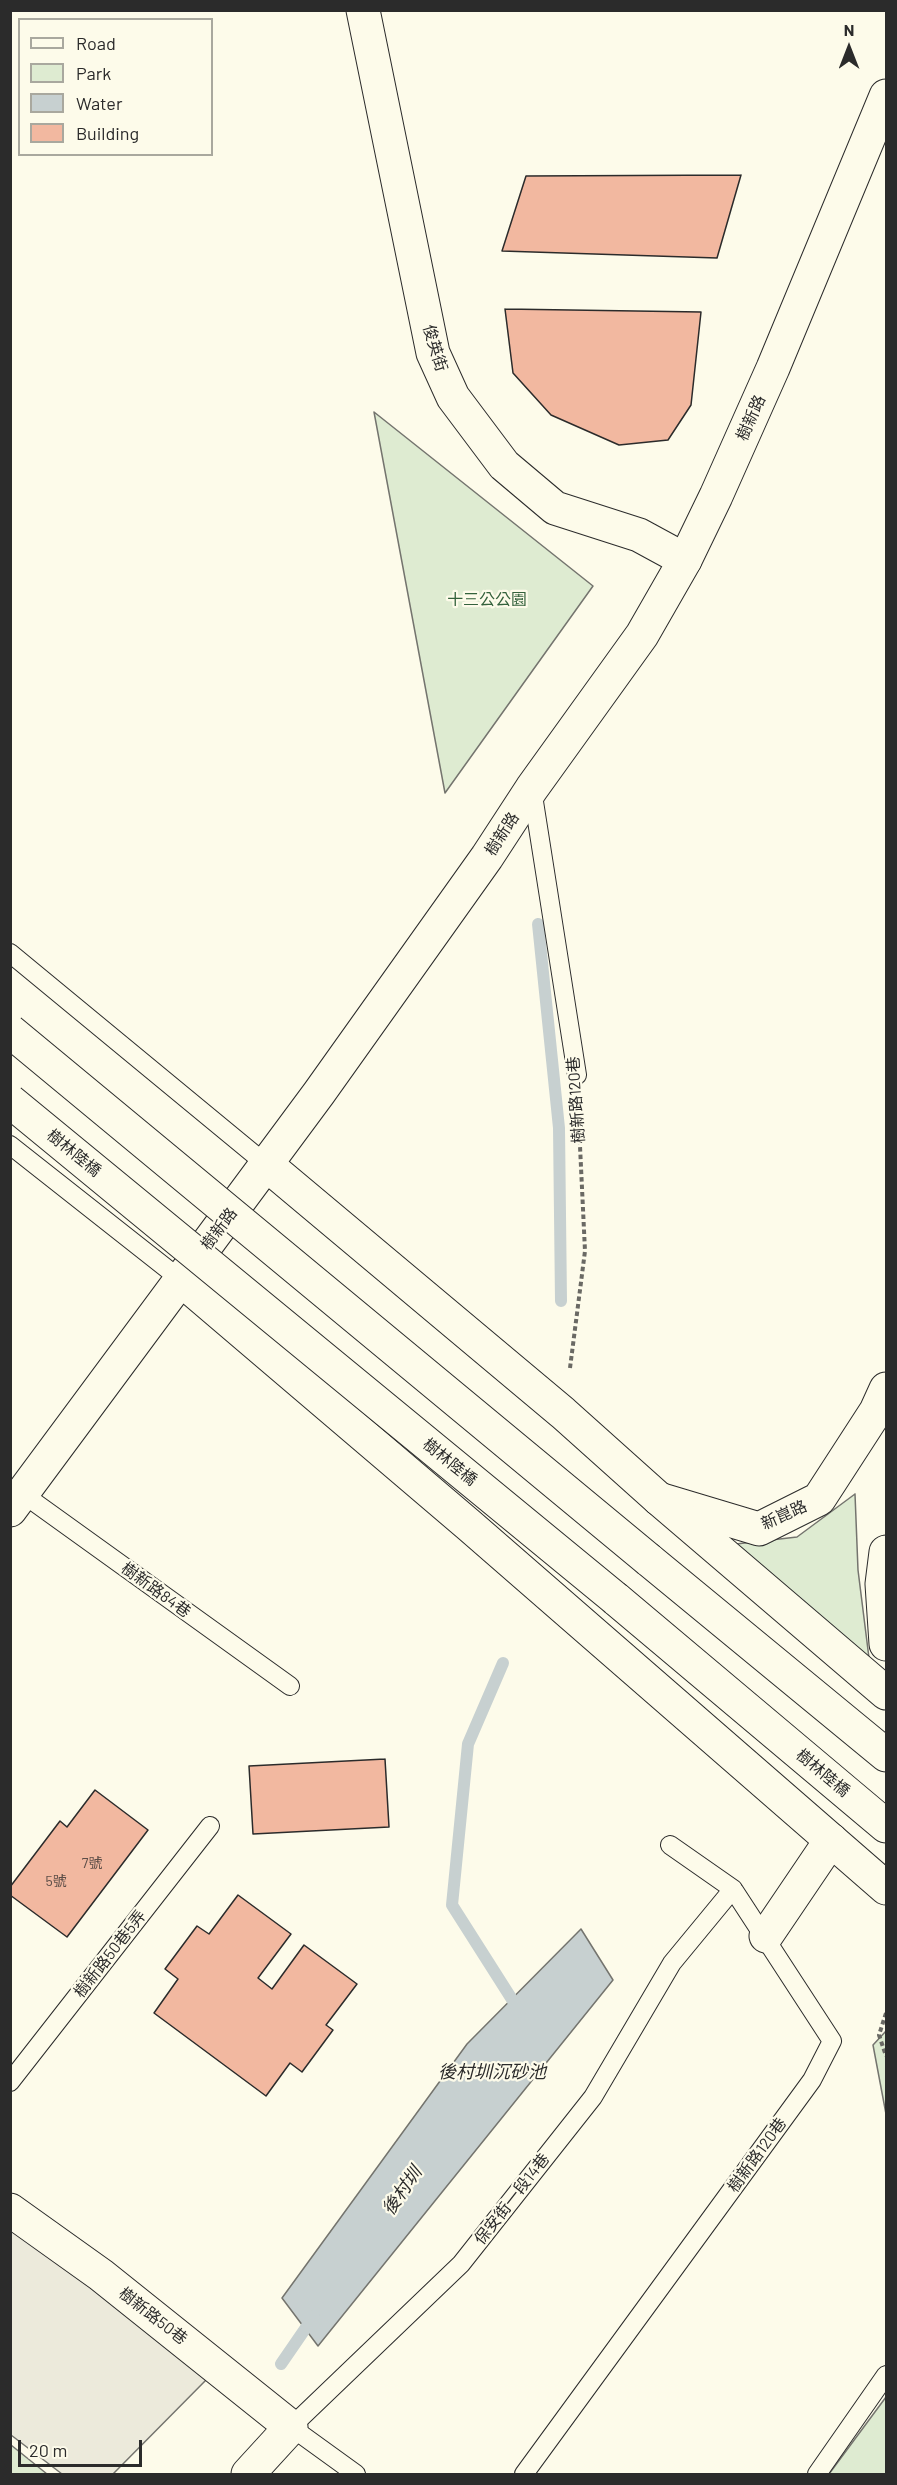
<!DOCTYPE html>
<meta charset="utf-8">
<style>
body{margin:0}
#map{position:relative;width:897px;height:2485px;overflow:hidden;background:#fdfbea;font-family:Barlow,sans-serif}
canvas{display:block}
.frame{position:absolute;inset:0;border:12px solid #2b2b2b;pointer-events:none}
.legend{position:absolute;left:18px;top:18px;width:195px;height:138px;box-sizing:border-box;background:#fdfbea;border:2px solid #a9a89e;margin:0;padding:8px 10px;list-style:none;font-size:18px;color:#2b2b2b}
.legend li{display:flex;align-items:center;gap:12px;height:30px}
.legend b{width:30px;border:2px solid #a9a89e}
.north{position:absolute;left:819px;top:18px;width:60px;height:60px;-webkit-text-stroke:4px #fdfbea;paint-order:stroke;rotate:0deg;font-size:16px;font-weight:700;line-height:24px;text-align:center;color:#2b2b2b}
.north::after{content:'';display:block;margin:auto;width:21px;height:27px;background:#2b2b2b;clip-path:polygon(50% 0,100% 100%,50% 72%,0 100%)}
.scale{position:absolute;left:18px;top:2440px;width:124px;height:27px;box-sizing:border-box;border:3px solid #2b2b2b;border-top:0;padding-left:8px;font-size:18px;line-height:21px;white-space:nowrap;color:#2b2b2b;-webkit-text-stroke:4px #fdfbea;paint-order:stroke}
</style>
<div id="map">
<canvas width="897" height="2485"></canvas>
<div class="frame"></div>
<ul class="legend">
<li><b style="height:8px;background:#fdfbea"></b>Road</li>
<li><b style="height:16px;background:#deebd1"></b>Park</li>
<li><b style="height:16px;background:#c7d0d0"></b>Water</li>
<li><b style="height:16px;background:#f2b8a0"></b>Building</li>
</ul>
<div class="north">N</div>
<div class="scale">20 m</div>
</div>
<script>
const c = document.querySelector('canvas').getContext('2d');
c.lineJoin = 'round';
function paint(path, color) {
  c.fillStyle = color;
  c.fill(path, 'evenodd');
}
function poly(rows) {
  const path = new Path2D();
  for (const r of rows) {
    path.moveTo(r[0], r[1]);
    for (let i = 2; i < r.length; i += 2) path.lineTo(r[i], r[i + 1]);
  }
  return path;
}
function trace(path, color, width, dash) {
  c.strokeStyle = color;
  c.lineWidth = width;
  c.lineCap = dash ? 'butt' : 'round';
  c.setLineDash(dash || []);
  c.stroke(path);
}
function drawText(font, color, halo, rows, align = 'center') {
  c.font = font + ' Barlow,"Noto Sans TC",sans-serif';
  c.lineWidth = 4.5;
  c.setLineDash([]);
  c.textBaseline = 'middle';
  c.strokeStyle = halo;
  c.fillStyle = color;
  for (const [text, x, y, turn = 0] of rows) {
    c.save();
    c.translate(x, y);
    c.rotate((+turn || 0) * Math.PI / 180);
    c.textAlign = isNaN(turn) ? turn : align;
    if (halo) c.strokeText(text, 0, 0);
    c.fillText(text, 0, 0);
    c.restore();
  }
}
const green = poly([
 [374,412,593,586,445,793,374,412],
 [855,1494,858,1570,871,1674,736,1544,797,1537,855,1494],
 [886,2031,886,2114,873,2045,886,2031],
 [886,2397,886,2474,829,2474,886,2397],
 [11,2445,47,2474,11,2474,11,2445]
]);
const parking = poly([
 [10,2211,207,2379,113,2474,62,2474,11,2435,10,2211]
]);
const water = poly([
 [581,1929,613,1980,318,2346,282,2298,467,2044,581,1929]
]);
const stream = poly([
 [538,924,559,1128,561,1301],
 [503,1663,468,1744,452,1905,520,2012],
 [281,2364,314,2316]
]);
const building = poly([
 [741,175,717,258,502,251,526,176,741,175],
 [505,309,701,312,691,405,668,440,619,445,551,415,513,373,505,309],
 [385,1759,389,1827,253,1834,249,1766,385,1759],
 [95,1790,148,1830,67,1937,10,1895,10,1887,60,1821,67,1827,95,1790],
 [238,1895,291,1934,258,1978,272,1989,304,1945,357,1984,326,2025,333,2030,302,2072,290,2063,266,2096,154,2013,178,1979,165,1969,197,1926,209,1934,238,1895]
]);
const path = poly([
 [570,1368,585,1251,578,1104],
 [886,2013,879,2035,886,2056]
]);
const service = poly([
 [532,789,577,1075],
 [10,953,267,1165],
 [10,1145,180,1279],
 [23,1494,290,1686],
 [10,2082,210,1826],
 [356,2474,291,2427,461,2264,593,2097,672,1963,733,1889],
 [524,2474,812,2080,832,2041,733,1889,670,1845],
 [817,2474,886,2375]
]);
const minor = poly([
 [659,1499,759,1529,819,1499,876,1411,886,1389],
 [886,1552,882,1584,886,1644],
 [766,1936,831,1840],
 [10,2210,101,2275,291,2427,248,2474]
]);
const tertiary = poly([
 [363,10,433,353,453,397,504,465,555,508,639,535,685,560],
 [267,1165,563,1413,659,1499,886,1693],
 [180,1279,470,1526,886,1888]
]);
const secondary = poly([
 [10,1510,319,1093,487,857,532,788,642,635,685,560,716,496,773,368,886,96],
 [649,1560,886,1755],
 [616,1599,886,1826]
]);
const secondaryBridge = poly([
 [10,1031,649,1560],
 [10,1101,616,1599]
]);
const numberNames = [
 ["7號",92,1863],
 ["5號",56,1881]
];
const streetNames = [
 ["俊英街",435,348,73],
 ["樹新路",751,418,-66],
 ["樹新路",502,834,-57],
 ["樹新路120巷",576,1100,-94],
 ["樹林陸橋",74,1153,39],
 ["樹新路",219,1229,-53],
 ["樹林陸橋",450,1462,39],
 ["新崑路",784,1515,-24],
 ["樹新路84巷",156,1590,36],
 ["樹林陸橋",823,1773,40],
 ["樹新路50巷5弄",110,1954,-52],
 ["樹新路120巷",757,2155,-54],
 ["保安街一段14巷",512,2199,-52],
 ["樹新路50巷",153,2316,38]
];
const parkNames = [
 ["十三公公園",487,600]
];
const waterNames = [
 ["後村圳沉砂池",492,2072],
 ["後村圳",402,2191,-55]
];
paint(green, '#deebd1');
trace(green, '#74746e', 1.5);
paint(parking, '#eceadb');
trace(parking, '#74746e', 1.5);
paint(water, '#c7d0d0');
trace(water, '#74746e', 1.5);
trace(stream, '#c7d0d0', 12);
paint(building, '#f2b8a0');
trace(building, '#2b2b2b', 1.5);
trace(service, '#2b2b2b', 20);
trace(minor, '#2b2b2b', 35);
trace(tertiary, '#2b2b2b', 35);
trace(secondary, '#2b2b2b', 35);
trace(path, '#6a6964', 4, [4.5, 3]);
trace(service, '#fdfbea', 18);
trace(minor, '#fdfbea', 33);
trace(tertiary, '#fdfbea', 33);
trace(secondary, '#fdfbea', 33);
trace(secondaryBridge, '#2b2b2b', 35, []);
trace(secondaryBridge, '#fdfbea', 33);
drawText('14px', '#5d4e48', null, numberNames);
drawText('16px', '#2b2b2b', '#fdfbea', streetNames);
drawText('16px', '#34623c', '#fdfbea', parkNames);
drawText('italic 18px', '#2b2b2b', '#fdfbea', waterNames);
</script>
